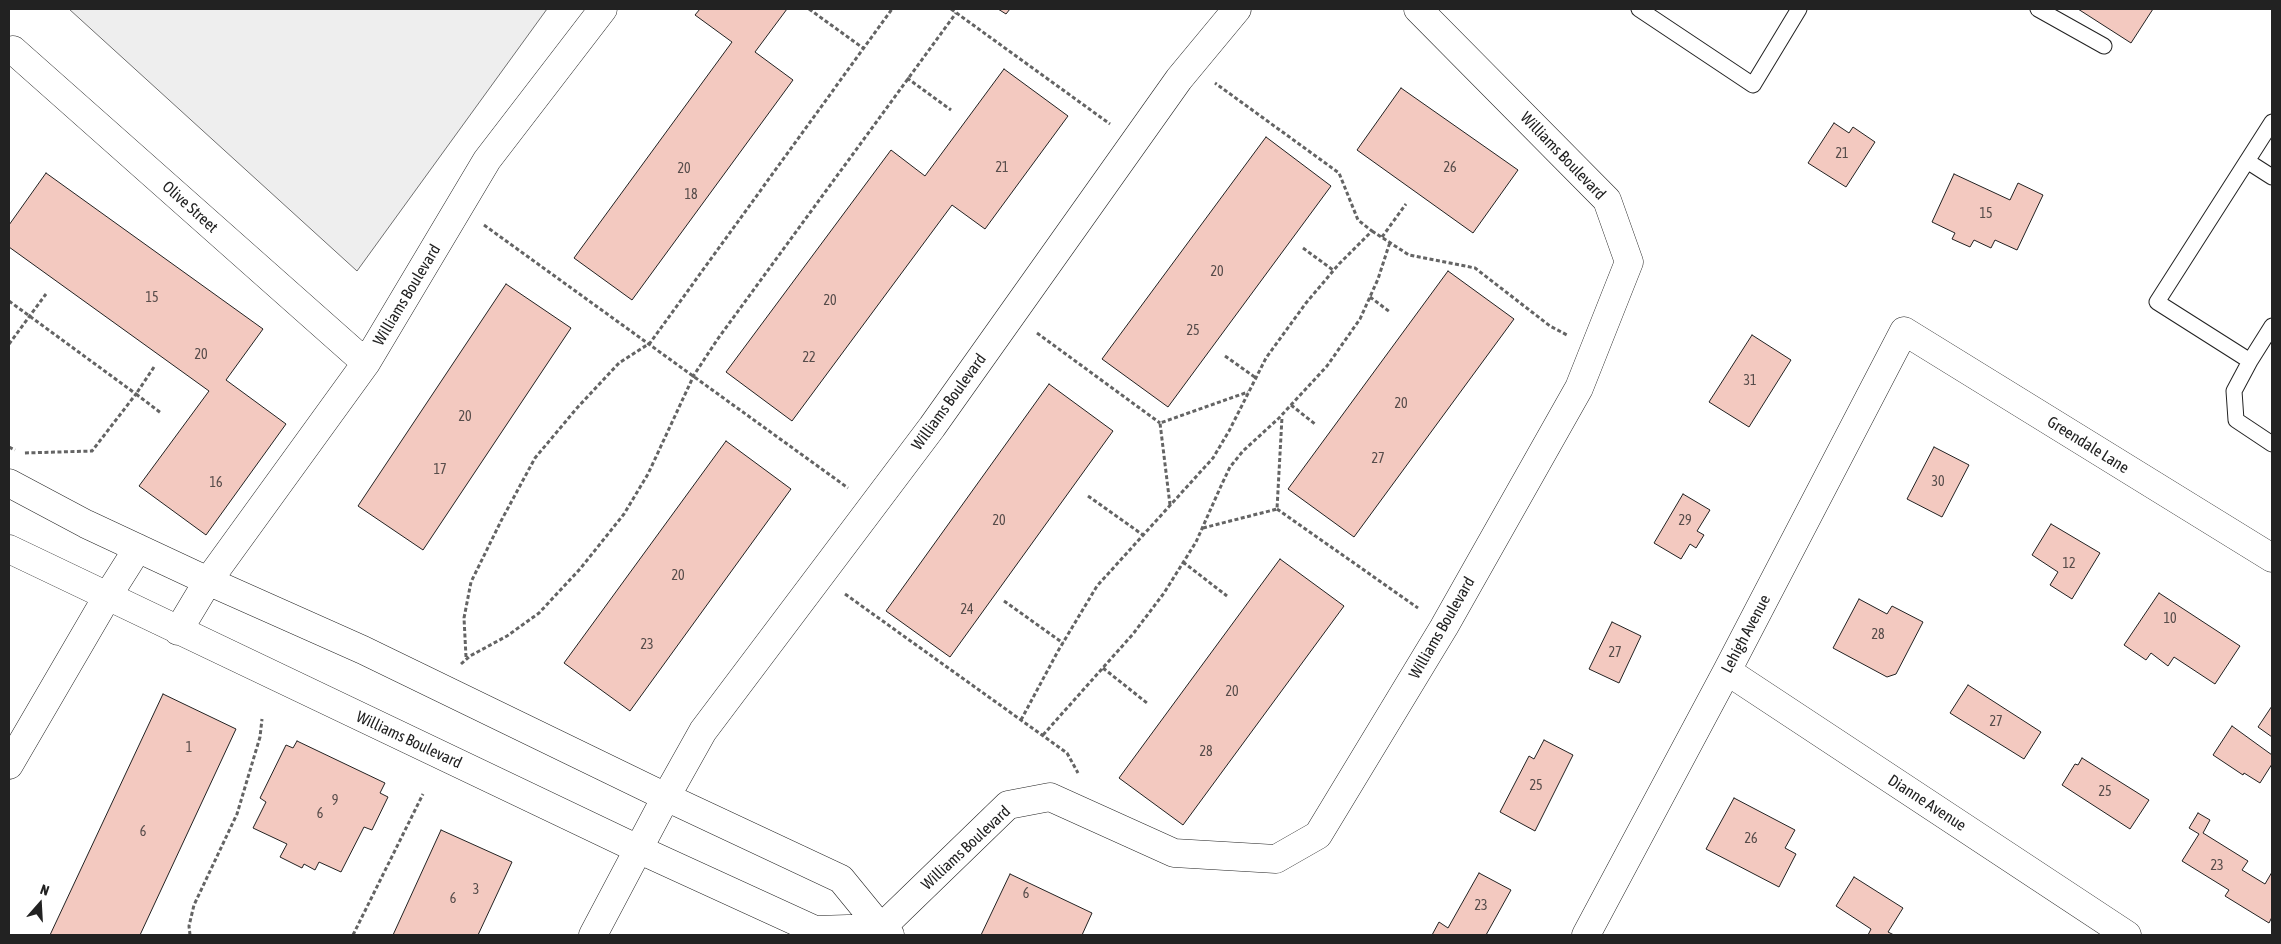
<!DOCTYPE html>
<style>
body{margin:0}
#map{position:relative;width:2281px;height:944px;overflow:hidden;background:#fff;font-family:"Asap Condensed",sans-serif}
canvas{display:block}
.frame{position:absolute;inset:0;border:10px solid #222;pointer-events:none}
.north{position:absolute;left:15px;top:879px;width:50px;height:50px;-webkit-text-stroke:4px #fff;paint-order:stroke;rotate:19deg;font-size:14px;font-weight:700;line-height:20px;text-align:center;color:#222}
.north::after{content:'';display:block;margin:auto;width:18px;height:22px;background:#222;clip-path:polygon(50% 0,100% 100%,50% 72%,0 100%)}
</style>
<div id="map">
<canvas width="2281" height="944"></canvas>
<div class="frame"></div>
<div class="north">N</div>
</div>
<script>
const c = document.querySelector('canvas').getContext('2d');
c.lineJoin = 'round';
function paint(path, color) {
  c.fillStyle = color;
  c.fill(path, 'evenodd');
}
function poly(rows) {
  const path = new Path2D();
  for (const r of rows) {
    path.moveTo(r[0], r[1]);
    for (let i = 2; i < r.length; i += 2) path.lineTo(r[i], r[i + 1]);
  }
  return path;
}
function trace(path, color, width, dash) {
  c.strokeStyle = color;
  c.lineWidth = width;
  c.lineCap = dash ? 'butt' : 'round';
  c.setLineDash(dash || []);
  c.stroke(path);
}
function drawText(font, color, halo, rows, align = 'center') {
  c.font = font + ' "Asap Condensed",sans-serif';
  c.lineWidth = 4;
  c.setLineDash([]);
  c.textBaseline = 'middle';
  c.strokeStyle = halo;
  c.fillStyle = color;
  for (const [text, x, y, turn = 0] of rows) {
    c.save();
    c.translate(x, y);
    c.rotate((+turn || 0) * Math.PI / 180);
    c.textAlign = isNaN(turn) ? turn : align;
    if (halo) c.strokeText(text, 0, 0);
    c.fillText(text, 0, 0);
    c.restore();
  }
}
const green = poly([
 [69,9,547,9,357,271,69,9]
]);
const building = poly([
 [700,9,787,9,755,52,793,80,632,300,574,258,732,42,695,15,700,9],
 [998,9,1010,9,1006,14,998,9],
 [2078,9,2153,9,2131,43,2078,9],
 [1004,69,1068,116,985,229,952,205,792,421,726,372,891,150,925,176,1004,69],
 [1401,88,1518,170,1473,233,1357,150,1401,88],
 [1834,123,1849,133,1853,127,1875,142,1846,187,1808,163,1834,123],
 [1266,137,1331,186,1168,407,1102,359,1266,137],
 [46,173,263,329,226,380,286,424,206,535,139,486,209,391,9,247,9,225,46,173],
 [1954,174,2010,200,2018,183,2043,195,2017,250,1995,240,1991,248,1974,240,1970,247,1952,239,1955,233,1932,222,1954,174],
 [1448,271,1514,319,1354,537,1288,489,1448,271],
 [506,284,571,328,423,550,358,506,506,284],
 [1752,335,1791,360,1749,427,1709,402,1752,335],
 [1049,384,1113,431,950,657,886,611,1049,384],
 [726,441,791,489,630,711,564,663,726,441],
 [1934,447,1969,465,1942,517,1907,499,1934,447],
 [1683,494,1710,510,1697,531,1704,535,1696,548,1690,544,1681,559,1654,543,1683,494],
 [2051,524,2100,553,2072,599,2050,585,2058,572,2032,555,2051,524],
 [1280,559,1344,606,1183,825,1119,778,1280,559],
 [2159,593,2240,646,2215,684,2174,657,2168,666,2151,653,2146,660,2124,645,2159,593],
 [1859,599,1887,614,1892,606,1923,622,1896,674,1887,677,1833,648,1859,599],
 [1612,622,1641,636,1619,683,1589,669,1612,622],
 [1968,685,2041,732,2024,759,1950,713,1968,685],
 [163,694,236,729,140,935,50,935,163,694],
 [2272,706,2272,737,2258,727,2272,706],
 [2232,726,2272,755,2272,764,2260,783,2244,773,2243,775,2213,755,2232,726],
 [1544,740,1573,755,1535,831,1500,812,1529,756,1534,759,1544,740],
 [297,741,385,783,380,793,388,797,372,830,364,827,341,872,319,862,315,870,304,864,302,868,280,857,287,844,253,828,266,802,260,798,286,745,293,748,297,741],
 [2082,758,2149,800,2130,829,2062,785,2075,764,2078,765,2082,758],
 [1734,798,1795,830,1785,848,1796,854,1779,887,1706,849,1734,798],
 [2198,813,2210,820,2203,833,2248,861,2242,870,2265,884,2272,872,2272,917,2269,923,2225,896,2229,890,2182,861,2199,834,2189,828,2198,813],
 [441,830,512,862,478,935,393,935,441,830],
 [1479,873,1511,890,1486,935,1432,935,1439,922,1448,928,1479,873],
 [1010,874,1092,913,1082,935,981,935,1010,874],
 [1854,877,1903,908,1888,932,1894,935,1868,935,1871,929,1836,906,1854,877]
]);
const path = poly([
 [809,9,863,48],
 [951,9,1110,124],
 [907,78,951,110],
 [484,225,848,488],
 [1372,231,1409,255,1475,268,1550,326,1567,335],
 [1382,237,1406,204],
 [1303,248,1333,270],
 [1370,297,1390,312],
 [9,301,136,394,92,451,23,453],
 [1037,333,1160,423],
 [9,344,46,294],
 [1225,356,1256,378],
 [154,367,136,394,161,413],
 [1291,405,1315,424],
 [9,447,15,450],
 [1088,496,1143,535],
 [1170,505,1160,423,1248,392],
 [1277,509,1418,608],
 [1203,528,1277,509,1282,417],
 [1183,562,1227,596],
 [845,594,1067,753,1078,773],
 [1004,601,1063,643],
 [466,657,464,618,471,582,501,521,535,458,577,408,619,363,650,343,892,9],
 [461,664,470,656,507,636,539,613,580,569,624,514,648,474,694,375,717,340,956,13],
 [1103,668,1147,703],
 [1021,720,1058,651,1097,586,1213,458,1229,431,1266,358,1306,303,1339,264,1372,231,1358,220,1339,173,1215,83],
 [1043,735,1133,634,1164,593,1196,542,1221,486,1230,467,1243,451,1279,418,1327,366,1360,319,1378,279,1390,242],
 [190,935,189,926,194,905,237,814,260,737,262,719],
 [353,935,423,794]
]);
const lane = poly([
 [1639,9,1753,85,1799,9],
 [2038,9,2104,46],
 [2272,122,2157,302,2250,361,2234,391,2236,420,2272,444],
 [2247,161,2272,177],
 [2250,361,2272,326]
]);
const street = poly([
 [13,50,366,363],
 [9,483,86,524,208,581,363,650,666,797,841,879,881,928,815,930,638,849,9,549],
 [178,631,208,581,366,363,487,160,603,9],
 [1727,671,2127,935],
 [9,765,107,597,138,548],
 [593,935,666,797,703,731,932,427,1179,79,1237,9],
 [890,935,881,928,1008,805,1050,797,1174,853,1276,859,1318,835,1444,627,1579,388,1629,262,1607,200,1418,9],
 [1586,935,1727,671,1904,331,2272,558]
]);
const numberNames = [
 ["21",1842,154],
 ["21",1002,168],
 ["26",1450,168],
 ["20",684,169],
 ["18",691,195],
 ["15",1986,214],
 ["20",1217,272],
 ["15",152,298],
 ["20",830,301],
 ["25",1193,331],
 ["20",201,355],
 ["22",809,358],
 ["31",1750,381],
 ["20",1401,404],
 ["20",465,417],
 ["27",1378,459],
 ["17",440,470],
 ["30",1938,482],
 ["16",216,483],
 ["20",999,521],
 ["29",1685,521],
 ["12",2069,564],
 ["20",678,576],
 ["24",967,610],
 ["10",2170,619],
 ["28",1878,635],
 ["23",647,645],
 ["27",1615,653],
 ["20",1232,692],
 ["27",1996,722],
 ["1",189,748],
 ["28",1206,752],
 ["25",1536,786],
 ["25",2105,792],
 ["9",335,801],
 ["6",320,814],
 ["6",143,832],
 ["26",1751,839],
 ["23",2217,866],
 ["3",476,890],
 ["6",1026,894],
 ["6",453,899],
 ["23",1481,906]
];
const streetNames = [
 ["Williams Boulevard",1563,156,46],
 ["Olive Street",190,207,42],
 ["Williams Boulevard",407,295,-59],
 ["Williams Boulevard",949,402,-54],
 ["Greendale Lane",2088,445,32],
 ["Williams Boulevard",1442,628,-60],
 ["Lehigh Avenue",1746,634,-62],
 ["Williams Boulevard",409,740,25],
 ["Dianne Avenue",1927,803,33],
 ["Williams Boulevard",966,848,-43]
];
paint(green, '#eee');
trace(green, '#6f6f6f', 1);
paint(building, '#f3c9c0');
trace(building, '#222', 1);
trace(lane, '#222', 17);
trace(street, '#222', 29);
trace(path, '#646464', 3, [4, 2.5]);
trace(lane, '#fff', 15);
trace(street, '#fff', 28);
drawText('14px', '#564c4a', null, numberNames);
drawText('16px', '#222', '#fff', streetNames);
</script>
